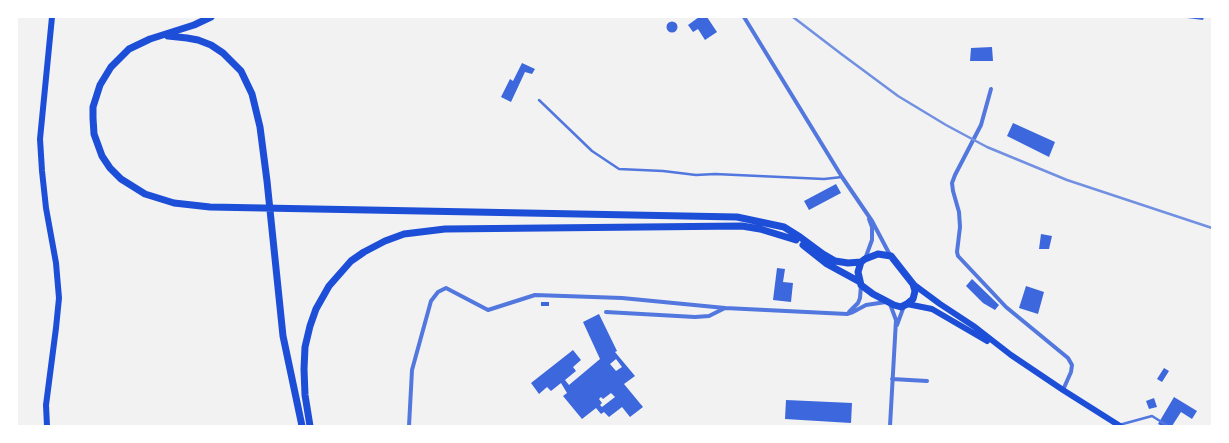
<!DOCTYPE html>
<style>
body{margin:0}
#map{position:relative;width:1229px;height:443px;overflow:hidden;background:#f2f2f2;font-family:"Nunito Sans",sans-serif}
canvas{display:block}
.frame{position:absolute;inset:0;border:18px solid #fff;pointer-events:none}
</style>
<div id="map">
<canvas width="1229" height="443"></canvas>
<div class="frame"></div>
</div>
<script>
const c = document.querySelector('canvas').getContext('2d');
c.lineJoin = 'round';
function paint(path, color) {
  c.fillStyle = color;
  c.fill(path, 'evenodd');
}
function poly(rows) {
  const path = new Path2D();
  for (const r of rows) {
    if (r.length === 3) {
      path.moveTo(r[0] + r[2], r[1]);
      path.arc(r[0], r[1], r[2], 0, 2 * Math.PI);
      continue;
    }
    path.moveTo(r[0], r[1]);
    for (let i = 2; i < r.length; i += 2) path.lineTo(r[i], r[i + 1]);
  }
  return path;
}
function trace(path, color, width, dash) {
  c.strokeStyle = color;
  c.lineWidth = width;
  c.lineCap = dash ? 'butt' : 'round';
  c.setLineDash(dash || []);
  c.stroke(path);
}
const building = poly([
 [699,17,707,17,717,32,705,40,698,29,693,32,688,25],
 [1187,17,1204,17,1203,20,1187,18],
 [672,27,5.5],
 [992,47,993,61,970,61,971,48],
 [522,63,535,69,532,74,525,72,511,102,501,97,510,79,513,81],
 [1013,123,1055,142,1049,157,1007,136],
 [836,184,841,193,809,210,804,201],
 [1041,234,1052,236,1049,249,1039,249],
 [777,268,785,269,783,282,793,283,791,302,773,300],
 [972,279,999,305,995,310,983,303,966,286],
 [1026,286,1044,292,1038,314,1019,308],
 [541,302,549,302,549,306,541,306],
 [599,314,617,351,615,352,635,376,624,384,643,407,630,417,622,407,609,417,604,412,601,414,596,408,582,419,563,396,567,393,561,383,551,391,547,387,539,394,531,383,573,350,581,360,573,367,576,371,565,380,569,385,600,359,583,322],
 [616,359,622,367,616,371,610,364],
 [611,393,615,397,602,407,600,405,602,403,599,399,601,397,603,399],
 [1164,368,1169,371,1162,382,1157,379],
 [1174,397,1197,411,1192,419,1181,412,1172,426,1162,426,1158,424],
 [1154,398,1157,407,1149,409,1146,401],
 [786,400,852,403,851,423,785,419]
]);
const service = poly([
 [539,100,592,151,619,169,663,171,696,175,715,174,824,179,842,177],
 [1119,425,1152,416,1168,426]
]);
const minor = poly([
 [744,17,842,177,872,221,890,255],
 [991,89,981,125,955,175,952,183,953,191,959,212,960,227,957,252,958,256,1006,307,1068,358,1072,365,1071,372,1063,390],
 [865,259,872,240,872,227,869,219],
 [890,304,896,320,890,426],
 [606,312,695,317,709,316,725,308],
 [849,312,858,303,860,298,861,285],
 [897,325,904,306],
 [892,379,927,381],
 [409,426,412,370,431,301,438,292,446,288,488,310,535,295,622,298,725,308,847,314,853,312,866,305,886,302]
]);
const secondary = poly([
 [913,284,940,304,975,327,1011,355,1063,390,1120,426],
 [907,304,932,309,987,341],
 [47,426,46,405,56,328,59,298,56,263,46,208,42,171,40,139,52,17]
]);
const primary = poly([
 [211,17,194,25,150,39,129,49,111,67,100,85,93,107,93,118,94,134,102,156,110,168,121,179,145,194,174,203,210,207,737,217,784,227,800,237,823,254,835,261,848,263,861,262],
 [168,36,187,38,198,40,211,45,223,53,241,71,252,94,260,127,267,181,283,336,302,426],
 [803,245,827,264,860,282],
 [878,254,891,256,913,284,915,291,913,299,907,304,901,307,894,305,873,294,861,285,858,272,861,262,865,259,878,254],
 [310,426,305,395,304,369,305,347,310,326,316,309,329,286,351,261,364,252,385,241,404,234,445,229,742,226,760,229,796,240]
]);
const rail = poly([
 [793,17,840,53,898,96,946,125,987,147,1067,180,1212,228]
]);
paint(building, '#3d67dc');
trace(service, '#5277de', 2.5);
trace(minor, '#5277de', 4);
trace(secondary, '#1d4ed8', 6);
trace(primary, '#1d4ed8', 7);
trace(rail, '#7290e2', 2.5);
</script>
